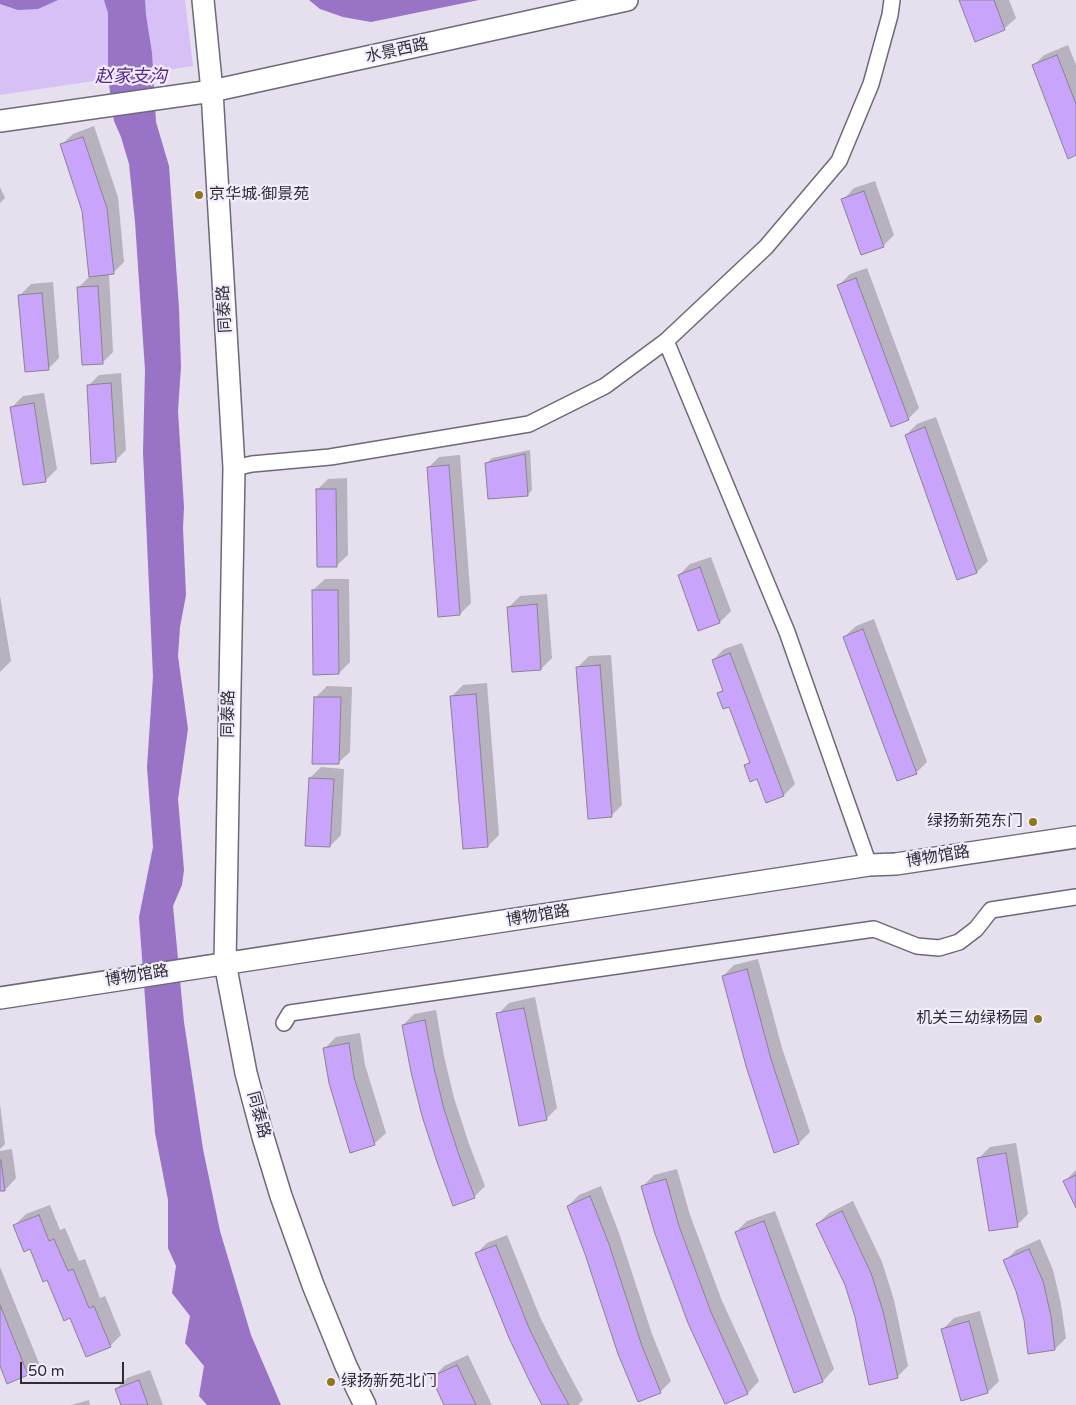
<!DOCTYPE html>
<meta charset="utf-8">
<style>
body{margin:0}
#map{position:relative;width:1076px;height:1405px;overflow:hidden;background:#e5dfee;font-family:"Varela Round",sans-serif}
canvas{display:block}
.scale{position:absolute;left:20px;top:1362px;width:104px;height:22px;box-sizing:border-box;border:2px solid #2f2c32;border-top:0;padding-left:6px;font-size:15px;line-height:18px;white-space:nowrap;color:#2f2c32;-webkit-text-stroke:4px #f2ecfc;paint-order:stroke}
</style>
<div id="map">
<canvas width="1076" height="1405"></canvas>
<div class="scale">50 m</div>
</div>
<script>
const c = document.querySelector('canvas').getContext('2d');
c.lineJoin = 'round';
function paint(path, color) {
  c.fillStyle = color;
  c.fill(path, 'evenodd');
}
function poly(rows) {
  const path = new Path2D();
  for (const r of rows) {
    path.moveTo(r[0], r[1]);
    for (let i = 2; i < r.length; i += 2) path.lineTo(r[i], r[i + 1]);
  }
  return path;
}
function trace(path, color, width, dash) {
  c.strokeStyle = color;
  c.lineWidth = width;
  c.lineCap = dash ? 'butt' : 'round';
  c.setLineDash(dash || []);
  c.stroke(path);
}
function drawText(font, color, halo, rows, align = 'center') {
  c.font = font + ' "Varela Round","Noto Sans SC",sans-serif';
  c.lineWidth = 4.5;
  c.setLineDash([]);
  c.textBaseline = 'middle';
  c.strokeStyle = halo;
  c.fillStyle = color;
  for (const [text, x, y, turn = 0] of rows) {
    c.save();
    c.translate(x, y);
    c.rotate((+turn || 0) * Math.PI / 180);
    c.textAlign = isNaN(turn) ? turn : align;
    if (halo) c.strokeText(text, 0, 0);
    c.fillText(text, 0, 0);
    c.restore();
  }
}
const green = poly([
 [0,0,185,0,193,66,0,95]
]);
const water = poly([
 [0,0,58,0,38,9,18,10,0,4],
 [104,0,145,0,146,15,152,53,156,122,169,166,179,308,181,367,178,411,184,507,183,528,186,595,180,627,178,656,188,729,178,799,184,870,182,885,173,906,184,1022,203,1149,220,1231,251,1335,281,1405,207,1405,199,1396,204,1366,185,1343,190,1316,172,1293,176,1266,168,1248,168,1200,155,1133,139,917,153,847,147,767,153,677,143,452,145,370,135,222,129,164,121,137,114,121,108,77,108,13],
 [309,0,479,0,371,22,343,17,320,9]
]);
const shadow = poly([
 [960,0,1009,0,1016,18,1004,29],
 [1068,45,1076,65,1076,154,1033,66,1044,55],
 [94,126,118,197,124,262,113,273,109,274,113,352,102,363,79,287,90,276,83,210,61,145,73,134],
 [875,181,894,235,883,246,843,200,854,188],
 [0,187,5,198,0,203],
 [867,268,919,408,908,419,839,285,850,274],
 [53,282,59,358,48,369,20,295,31,284],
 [121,373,126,450,115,461,88,386,99,375],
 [44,393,57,469,46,480,12,407,23,396],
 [936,417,988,561,977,572,958,578,906,435,917,424],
 [530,450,532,490,527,495,487,463,492,458],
 [460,455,471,603,460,614,439,615,428,468,439,457],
 [347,478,348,555,336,566,317,490,328,479],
 [711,557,731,611,720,622,699,629,679,575,690,564],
 [325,579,349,579,350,662,339,673,313,590],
 [547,594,552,658,541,669,509,607,520,596],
 [0,596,11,661,0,672],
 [874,619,927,762,916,773,844,637,856,626],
 [742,643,795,784,784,795,757,778,746,765,751,760,730,705,718,694,724,688,713,660,724,649],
 [611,655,622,805,611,816,578,667,589,656],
 [487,683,499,835,488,846,452,696,463,685],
 [327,686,352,687,350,752,338,763,316,697],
 [321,767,344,769,341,835,330,846,310,778],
 [758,959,782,1048,810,1132,799,1143,723,976,734,965],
 [535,997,557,1108,546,1119,498,1014,509,1003],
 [436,1010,444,1056,454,1098,469,1144,485,1186,474,1197,403,1025,414,1014],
 [360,1033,365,1065,386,1133,374,1144,325,1048,336,1037],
 [0,1104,5,1144,0,1149],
 [1016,1143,1028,1214,1017,1225,979,1158,990,1147],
 [12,1149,16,1178,5,1190,0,1190,0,1151],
 [677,1169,690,1215,722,1301,759,1381,748,1393,726,1403,643,1186,654,1175],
 [1076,1170,1076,1205,1065,1181],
 [601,1186,619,1233,652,1334,671,1381,660,1392,586,1253,568,1206,579,1195],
 [853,1201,882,1262,894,1300,908,1366,897,1377,856,1317,846,1284,817,1224,829,1213],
 [50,1205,60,1230,65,1228,79,1261,85,1259,100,1298,105,1296,121,1335,110,1346,71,1316,31,1248,15,1225,26,1214],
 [775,1211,834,1369,823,1381,795,1391,736,1232,747,1221],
 [507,1235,540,1317,561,1359,583,1400,578,1405,544,1405,476,1254,487,1243],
 [1040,1239,1053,1270,1061,1304,1066,1338,1055,1349,1025,1320,1017,1290,1005,1261,1016,1250],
 [0,1267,39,1363,28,1374,0,1363],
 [980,1311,999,1381,988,1392,962,1399,943,1329,954,1318],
 [468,1355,492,1405,446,1405,433,1378,444,1366],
 [150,1370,163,1405,122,1405,116,1389,127,1378],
 [89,1400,90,1405,71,1405]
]);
const building = poly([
 [959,0,994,0,1005,30,975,42,959,0],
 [1057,55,1076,104,1076,155,1068,159,1032,65,1057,55],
 [83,137,107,208,114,274,89,277,82,211,60,144,83,137],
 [864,191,884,247,861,255,841,199,864,191],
 [856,278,909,420,891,427,837,285,856,278],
 [98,286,103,364,82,365,77,287,98,286],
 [42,293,49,370,25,372,18,295,42,293],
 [111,383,116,462,91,464,87,385,111,383],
 [34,403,46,482,23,485,10,407,34,403],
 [925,427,977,573,957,580,905,435,925,427],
 [525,454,528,496,488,499,485,463,525,454],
 [449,465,460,615,438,617,427,467,449,465],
 [316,489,336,489,337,567,317,567,316,489],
 [700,567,720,623,698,631,678,575,700,567],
 [312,590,338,590,339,674,313,675,312,590],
 [537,604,541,670,512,672,507,607,537,604],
 [863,629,917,774,897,781,843,637,863,629],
 [730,653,784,796,766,803,757,779,750,782,744,765,750,763,729,707,723,709,717,693,723,691,712,660,730,653],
 [600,665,612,817,588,819,576,667,600,665],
 [476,694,488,847,463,849,450,696,476,694],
 [314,697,341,697,339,764,312,764,314,697],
 [309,778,334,779,330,847,305,846,309,778],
 [747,969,771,1059,799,1144,774,1153,746,1066,722,976,747,969],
 [524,1008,547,1120,519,1126,496,1013,524,1008],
 [425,1020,434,1068,444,1109,459,1155,475,1198,453,1206,437,1162,422,1116,411,1072,402,1025,425,1020],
 [349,1043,354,1077,375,1145,350,1153,329,1083,323,1048,349,1043],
 [1006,1153,1018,1227,989,1231,977,1158,1006,1153],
 [0,1160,1,1160,5,1191,0,1191,0,1160],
 [1076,1175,1076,1208,1063,1181,1076,1175],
 [666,1179,679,1226,711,1312,748,1394,725,1404,688,1323,655,1234,641,1186,666,1179],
 [590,1196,609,1244,642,1346,661,1393,638,1402,618,1354,585,1254,567,1206,590,1196],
 [842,1211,871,1273,883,1311,898,1378,869,1385,855,1317,845,1285,816,1224,842,1211],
 [39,1215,49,1241,54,1239,68,1271,73,1269,89,1308,94,1306,111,1347,86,1357,70,1318,64,1321,47,1280,43,1282,30,1249,24,1252,13,1225,39,1215],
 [764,1221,823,1382,794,1393,735,1232,764,1221],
 [496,1245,529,1328,550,1371,569,1405,542,1405,530,1382,509,1338,475,1253,496,1245],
 [1029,1249,1043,1281,1051,1316,1055,1350,1028,1354,1024,1320,1016,1291,1003,1260,1029,1249],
 [0,1305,28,1375,7,1384,0,1366,0,1305],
 [969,1321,988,1393,961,1401,941,1329,969,1321],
 [457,1365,476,1405,444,1405,431,1377,457,1365],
 [139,1380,148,1405,121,1405,115,1389,139,1380]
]);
const street = poly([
 [666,341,787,632,869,865],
 [234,468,252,464,330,457,529,424,605,386,666,341,766,247,839,161,871,84,890,15,892,0],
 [284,1023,290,1013,874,929,917,946,939,948,959,942,976,929,991,910,1076,897]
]);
const secondary = poly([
 [203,0,212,91,234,468,225,963,246,1073,263,1137,281,1196,313,1285,346,1366,365,1405],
 [0,121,212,91,627,0],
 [0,998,869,865,896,864,1076,837]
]);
const markers = [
 [199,195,5,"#8f771d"],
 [1033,822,5,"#8f771d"],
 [1038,1019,5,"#8f771d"],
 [331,1382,5,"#8f771d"]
];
const streetNames = [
 ["水景西路",397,51,-12],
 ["同泰路",225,309,-93],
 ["同泰路",229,714,-89],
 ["博物馆路",938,857,-9],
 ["博物馆路",538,916,-9],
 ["博物馆路",137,976,-9],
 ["同泰路",258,1115,75]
];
const poiNames = [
 ["京华城·御景苑",209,195],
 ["绿扬新苑东门",1023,822,"right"],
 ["机关三幼绿杨园",1028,1019,"right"],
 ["绿扬新苑北门",341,1382]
];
const waterNames = [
 ["赵家支沟",131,77]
];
paint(green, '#d6c0f6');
paint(water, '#9873c6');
paint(shadow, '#0003');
paint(building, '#c9a4fb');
trace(building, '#888391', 1);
trace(street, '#6e6976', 18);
trace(secondary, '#6e6976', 24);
trace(street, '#fff', 15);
trace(secondary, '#fff', 21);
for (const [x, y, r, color] of markers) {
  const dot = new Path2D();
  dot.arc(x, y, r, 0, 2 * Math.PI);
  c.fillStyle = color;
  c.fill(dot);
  trace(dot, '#f2ecfc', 2);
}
drawText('16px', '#2f2c32', '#f2ecfc', streetNames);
drawText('16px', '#2f2c32', '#f2ecfc', poiNames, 'left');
drawText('italic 18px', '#5a278a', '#f2ecfc', waterNames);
</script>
